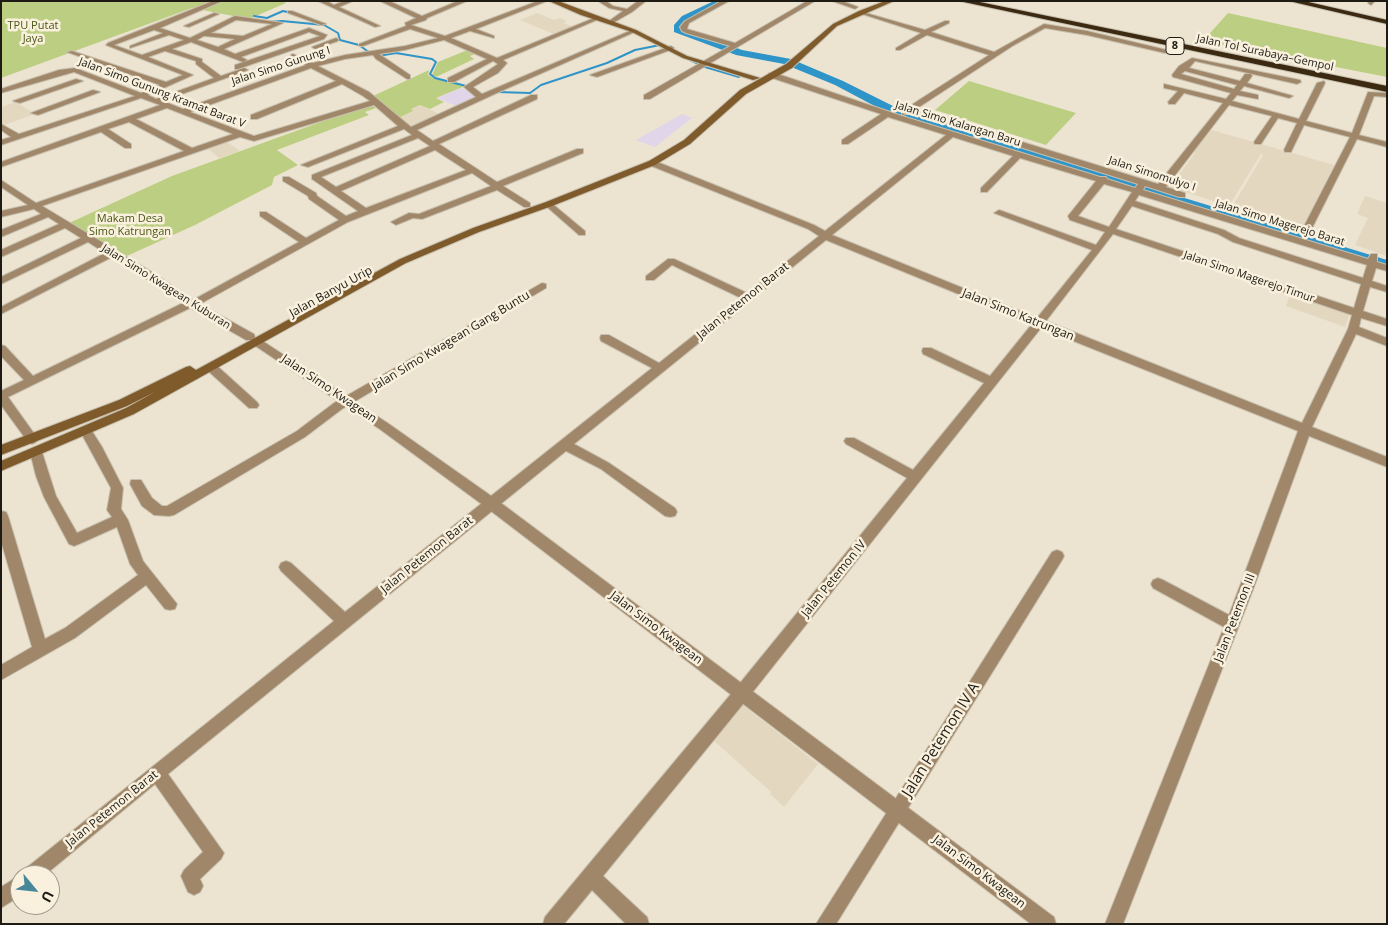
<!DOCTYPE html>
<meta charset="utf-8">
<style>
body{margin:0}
#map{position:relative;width:1388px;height:925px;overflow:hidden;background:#ece4d1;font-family:"Open Sans",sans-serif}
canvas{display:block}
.frame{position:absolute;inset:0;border:2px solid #1e1b14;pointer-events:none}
.north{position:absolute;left:10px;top:865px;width:50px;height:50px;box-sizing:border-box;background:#f9f1de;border:1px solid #a19b8d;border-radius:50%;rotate:118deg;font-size:14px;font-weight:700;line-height:20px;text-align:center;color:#1e1b14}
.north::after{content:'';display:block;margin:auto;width:18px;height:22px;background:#468899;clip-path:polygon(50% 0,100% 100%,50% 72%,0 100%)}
</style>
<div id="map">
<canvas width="1388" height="925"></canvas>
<div class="frame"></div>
<div class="north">U</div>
</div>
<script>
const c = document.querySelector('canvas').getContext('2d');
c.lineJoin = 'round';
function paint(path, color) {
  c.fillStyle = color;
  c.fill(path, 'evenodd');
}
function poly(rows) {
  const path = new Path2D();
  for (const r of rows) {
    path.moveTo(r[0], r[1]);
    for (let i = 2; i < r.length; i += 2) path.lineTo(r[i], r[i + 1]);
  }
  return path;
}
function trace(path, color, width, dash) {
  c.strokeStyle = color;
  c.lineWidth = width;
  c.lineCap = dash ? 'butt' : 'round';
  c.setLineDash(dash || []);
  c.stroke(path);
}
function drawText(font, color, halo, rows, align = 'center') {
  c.font = font + ' "Open Sans",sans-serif';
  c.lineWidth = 5;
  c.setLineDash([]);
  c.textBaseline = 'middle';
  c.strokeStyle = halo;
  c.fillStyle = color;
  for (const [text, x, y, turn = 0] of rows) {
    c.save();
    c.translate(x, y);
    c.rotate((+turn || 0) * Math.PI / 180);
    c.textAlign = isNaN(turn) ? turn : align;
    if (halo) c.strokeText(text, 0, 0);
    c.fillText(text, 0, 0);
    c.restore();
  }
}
const built = poly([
 [537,13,554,20,560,18,567,21,563,23,574,27,556,35,520,20],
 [16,102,35,114,2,126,1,107],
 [420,105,442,115,413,128,397,120,413,111,411,109],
 [1208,129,1334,165,1302,229,1232,207,1263,155,1261,154,1229,206,1170,187,1195,153,1191,152],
 [226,141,240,151,219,158,207,148],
 [1365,196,1387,203,1387,256,1355,245,1368,218,1357,214],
 [1291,292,1350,312,1345,327,1286,306],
 [740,703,818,764,784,807,770,794,771,792,713,740]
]);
const industrial = poly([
 [461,88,480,97,458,107,437,98],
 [682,114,692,118,655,147,636,140]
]);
const green = poly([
 [1,1,283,1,286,3,249,19,192,8,1,78],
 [1228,13,1387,48,1387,77,1203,41],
 [470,49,478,53,470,56,474,59,436,77,432,75,438,62],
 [429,70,428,75,433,78,465,86,436,98,444,102,430,109,420,105,411,109,413,111,399,118,373,96],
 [969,81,1076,113,1046,145,935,110],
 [370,104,376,108,365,112,369,115,277,150,298,165,274,177,272,185,195,225,127,256,69,223,172,176]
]);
const stream = poly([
 [254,16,267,18,283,11,292,13],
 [268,22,282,21,324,25,338,33,340,40,359,45,370,53],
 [378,56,396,53,432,59,436,62,430,74,435,78,470,87],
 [688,59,705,67,739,77],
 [497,92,530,93,541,85,607,63,635,50,660,45]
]);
const river = poly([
 [714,1,728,1,690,20,684,28,742,50,791,59,843,81,907,113,1387,260,1387,270,899,119,835,85,784,64,736,55,674,32,674,25,682,16,714,1]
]);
const minor = poly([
 [213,1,220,2,160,28,190,38,235,16,283,23,224,49,235,54,309,28,327,35,324,39,238,69,235,69,235,65,320,36,309,32,241,57,247,60,243,62,191,42,172,49,202,59,202,62,221,76,244,68,248,70,163,101,183,109,306,65,291,57,291,55,293,54,313,63,345,55,405,46,438,38,410,29,363,46,359,46,359,44,406,26,405,23,416,18,380,1,389,1,422,16,458,1,467,1,427,18,426,20,411,25,445,36,538,1,547,1,476,29,494,36,494,38,470,31,451,38,497,58,594,18,599,19,503,60,507,63,498,73,473,87,482,94,632,30,637,31,499,92,417,130,433,141,531,95,537,95,537,99,439,144,497,182,577,149,583,149,583,153,503,186,530,203,530,207,524,207,497,190,422,219,413,218,396,225,391,222,409,213,419,214,491,186,472,173,348,222,200,304,254,334,255,337,254,340,246,340,190,308,8,397,38,439,36,442,32,444,28,442,1,405,1,391,24,380,1,356,1,345,5,346,33,376,183,303,112,257,1,314,1,307,105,253,88,242,1,284,1,277,81,238,65,228,1,257,1,250,59,224,48,217,1,237,1,230,41,214,34,209,1,217,1,211,28,205,1,187,1,180,36,203,184,151,129,122,108,129,131,144,131,148,125,148,101,132,1,167,1,162,160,105,141,98,1,145,1,140,11,137,1,130,1,124,19,134,135,96,74,72,1,93,1,89,59,70,75,68,141,93,160,85,67,52,72,51,166,82,183,75,106,45,108,43,213,1],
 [236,20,272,24,243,36,211,33,236,20],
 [154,30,163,33,130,46,130,48,169,35,184,40,142,55,114,45,154,30],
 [204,36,235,39,218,47,197,40,204,36],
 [444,40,487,59,448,78,448,82,454,82,493,61,498,64,464,87,476,97,411,127,369,92,318,66,345,59,373,55,376,59,407,79,410,79,410,75,379,54,405,50,444,40],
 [165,51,196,61,196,64,214,78,156,99,148,95,193,75,148,57,165,51],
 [311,68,336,81,251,115,251,119,257,119,342,84,363,96,370,101,254,136,190,112,311,68],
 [374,105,398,126,301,165,308,167,404,129,412,135,312,175,312,179,358,211,346,216,317,196,316,193,289,177,283,177,283,181,308,196,309,199,339,220,306,238,266,212,260,212,260,216,299,242,193,300,155,274,42,206,240,137,254,141,374,105],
 [167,108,233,134,192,148,136,119,167,108],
 [418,138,430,146,336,187,321,177,418,138],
 [435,150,466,170,366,208,341,191,435,150],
 [318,1,327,1,334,5,344,1,353,1,339,7,380,26,375,27,318,1],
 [598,1,606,1,613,6,627,9,638,1,646,1,632,12,611,24,608,22,609,21,623,11,609,8,598,1],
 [721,1,729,1,689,23,687,29,735,43,807,1,815,1,650,99,644,99,644,95,730,46,686,33,682,31,680,27,685,21,721,1],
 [832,1,842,1,858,7,855,9,832,1],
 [1369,1,1375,1,1371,5,1368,3,1369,1],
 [288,11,292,11,326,24,321,25,288,13,288,11],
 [859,11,925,30,945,21,949,21,949,23,931,32,994,52,1044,24,1087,31,1167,50,1167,52,1165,53,1087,35,1045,28,1014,45,916,109,1158,184,1223,103,1184,93,1175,104,1169,104,1168,102,1178,91,1164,88,1164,84,1226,99,1231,93,1173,77,1172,75,1179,66,1192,58,1300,80,1301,82,1297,84,1195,61,1189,68,1240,81,1245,74,1251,74,1252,76,1247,83,1293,96,1289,98,1244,86,1240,91,1258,95,1258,99,1237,95,1232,101,1299,119,1317,83,1324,81,1325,83,1306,121,1352,133,1368,92,1387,93,1387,97,1374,96,1359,135,1387,142,1387,147,1357,139,1308,236,1305,237,1300,234,1350,137,1304,125,1291,152,1285,152,1284,150,1297,123,1278,118,1261,144,1255,144,1254,142,1272,116,1229,105,1166,187,1185,193,1185,197,1179,197,1145,186,1143,190,1368,259,1371,254,1377,254,1377,262,1387,265,1387,271,1376,268,1372,281,1387,286,1387,292,1370,287,1363,311,1387,319,1387,326,1361,318,1359,327,1387,338,1387,346,1356,334,1312,427,1387,457,1387,467,1309,436,1254,587,1123,924,1105,924,1224,627,1153,588,1151,584,1153,580,1158,578,1163,580,1229,615,1298,431,1041,328,748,698,603,876,647,917,649,924,626,924,592,890,564,924,543,924,545,917,584,870,736,688,907,478,846,444,844,441,846,438,854,438,913,470,984,383,923,354,922,351,923,348,931,348,990,376,1032,324,826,240,574,444,609,463,675,508,677,512,675,516,670,517,665,516,601,469,566,451,168,774,224,853,221,859,200,879,203,886,200,892,194,895,188,892,181,876,184,870,203,852,155,784,45,875,22,875,25,869,334,621,281,571,279,567,281,563,286,561,291,563,345,612,652,368,601,341,600,338,601,335,609,335,659,363,741,298,672,265,654,280,646,280,646,276,668,259,674,259,747,293,819,236,808,229,649,165,649,161,655,161,814,225,825,231,946,135,888,117,848,144,842,144,842,140,881,114,769,77,769,73,775,73,902,116,1100,177,1106,177,1107,179,1135,188,1138,184,911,113,902,115,902,111,989,55,927,35,900,50,896,50,896,48,921,33,859,13,859,11],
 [1185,71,1237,85,1234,89,1181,74,1185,71],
 [953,137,1013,156,981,188,981,192,987,192,1020,158,1096,181,1068,216,1070,220,1105,232,1096,245,1002,211,999,210,994,213,1092,250,1037,318,832,235,953,137],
 [1104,184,1132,192,1109,227,1078,216,1104,184],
 [1139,195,1367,265,1363,278,1239,238,1224,230,1135,201,1139,195],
 [1132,206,1218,234,1233,242,1361,284,1354,308,1116,229,1132,206],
 [1113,234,1352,315,1348,329,1302,423,1046,321,1113,234],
 [214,13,219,14,189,27,184,26,214,13],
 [336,38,338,39,338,41,315,49,312,47,336,38],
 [671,46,674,48,673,49,597,77,590,75,671,46],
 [76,79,83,81,20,103,13,101,76,79],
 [93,90,100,92,38,115,31,113,93,90],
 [549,201,585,231,585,235,579,235,546,206,545,204,549,201],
 [542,283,546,284,546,288,342,409,305,437,174,515,169,516,154,515,142,506,130,484,131,480,141,480,152,498,162,506,167,506,297,431,334,403,542,283],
 [211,363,215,364,257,402,259,405,257,408,249,408,207,370,205,367,211,363],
 [86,427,90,428,102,447,123,488,121,509,128,520,143,561,177,604,175,609,170,610,165,609,146,585,75,638,1,680,1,665,32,647,1,541,1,511,6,512,8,516,45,639,65,628,138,575,130,564,117,527,79,544,74,546,69,544,44,497,36,476,30,452,32,449,36,447,40,449,42,452,56,496,77,533,112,517,107,510,111,488,80,431,86,427],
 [1057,550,1062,552,1064,556,1062,560,836,924,816,924,1052,552,1057,550],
 [20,875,20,896,1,908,1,887,20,875]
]);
const tertiary = poly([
 [258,338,389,424,497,500,1054,917,1056,924,1031,924,487,508,381,430,254,345,253,342,254,339,258,338]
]);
const secondary = poly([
 [549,1,558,1,636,30,687,56,760,78,753,80,683,58,632,32,581,15,549,1],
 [885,1,894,1,837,26,792,68,746,94,690,144,655,165,552,206,479,232,406,263,134,414,1,471,1,461,126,408,155,392,127,406,1,455,1,445,119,400,186,367,190,366,196,370,400,259,473,228,546,202,649,161,684,140,740,90,786,64,833,24,859,11,885,1]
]);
const motorway = poly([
 [959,1,975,1,1387,86,1387,92,959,1],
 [1289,1,1304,1,1387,20,1387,24,1289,1]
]);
const farParknames = [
 ["TPU Putat",33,26],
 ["Jaya",33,39],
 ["Makam Desa",130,219],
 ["Simo Katrungan",130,232]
];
const shields = [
 [1175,46,18]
];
const shieldNames = [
 ["8",1175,46]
];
const farStreetnames = [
 ["Jalan Tol Surabaya–Gempol",1265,53,12],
 ["Jalan Simo Gunung I",281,66,-18],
 ["Jalan Simo Gunung Kramat Barat V",162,93,21],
 ["Jalan Simo Kalangan Baru",958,124,17],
 ["Jalan Simomulyo I",1152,174,18],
 ["Jalan Simo Magerejo Barat",1280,223,17],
 ["Jalan Simo Magerejo Timur",1249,277,19],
 ["Jalan Simo Kwagean Kuburan",166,287,32]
];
const streetNames = [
 ["Jalan Banyu Urip",331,292,-29],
 ["Jalan Petemon Barat",743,301,-39],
 ["Jalan Simo Katrungan",1018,315,22],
 ["Jalan Simo Kwagean Gang Buntu",451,341,-31],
 ["Jalan Simo Kwagean",329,389,34],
 ["Jalan Petemon Barat",427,555,-39],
 ["Jalan Petemon IV",834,579,-51],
 ["Jalan Petemon III",1235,618,-69],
 ["Jalan Simo Kwagean",656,628,37],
 ["Jalan Petemon Barat",112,809,-39],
 ["Jalan Simo Kwagean",979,872,37]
];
const nearStreetnames = [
 ["Jalan Petemon IV A",941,740,-58]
];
paint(built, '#e3d8bf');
paint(industrial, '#e1d5ea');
paint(green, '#bcce81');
trace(stream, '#2f95c8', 2);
paint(river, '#2f95c8');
trace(minor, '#c7c0af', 2);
trace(tertiary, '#c7c0af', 2);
trace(secondary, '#c7c0af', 2);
trace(motorway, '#c7c0af', 2);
paint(minor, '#a18769');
paint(tertiary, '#a18769');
paint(secondary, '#7f5a2b');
paint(motorway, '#3c2911');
drawText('11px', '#4a5615', '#f9f1de', farParknames);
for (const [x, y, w] of shields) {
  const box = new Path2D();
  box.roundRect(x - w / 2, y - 8.5, w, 17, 4);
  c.fillStyle = '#f9f1de';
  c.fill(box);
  trace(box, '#1e1b14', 1);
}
drawText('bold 11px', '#1e1b14', null, shieldNames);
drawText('11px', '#1e1b14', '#f9f1de', farStreetnames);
drawText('12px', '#1e1b14', '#f9f1de', streetNames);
drawText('15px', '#1e1b14', '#f9f1de', nearStreetnames);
</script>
